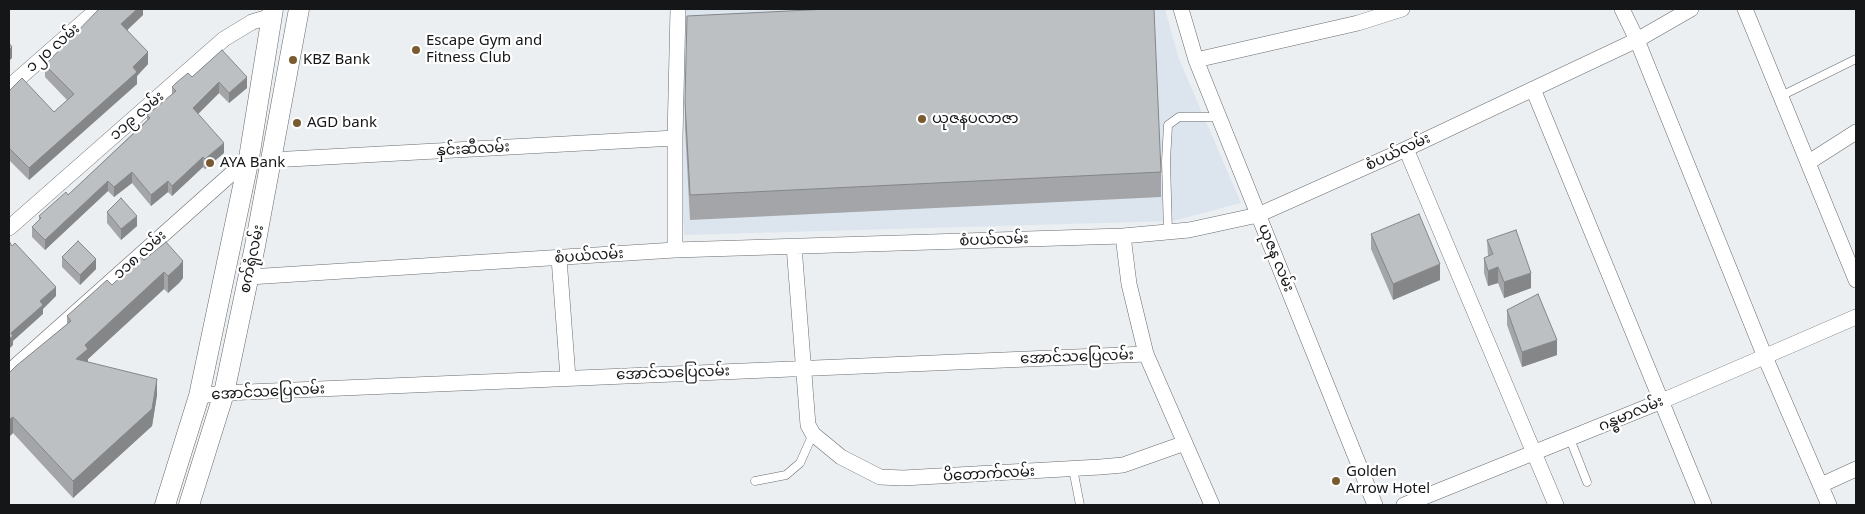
<!DOCTYPE html>
<meta charset="utf-8">
<style>
body{margin:0}
#map{position:relative;width:1865px;height:514px;overflow:hidden;background:#ebeff2;font-family:"Noto Sans",sans-serif}
canvas{display:block}
.frame{position:absolute;inset:0;border:10px solid #151618;pointer-events:none}
</style>
<div id="map">
<canvas width="1865" height="514"></canvas>
<div class="frame"></div>
</div>
<script>
const c = document.querySelector('canvas').getContext('2d');
c.lineJoin = 'round';
function paint(path, color) {
  c.fillStyle = color;
  c.fill(path, 'evenodd');
}
function poly(rows) {
  const path = new Path2D();
  for (const r of rows) {
    path.moveTo(r[0], r[1]);
    for (let i = 2; i < r.length; i += 2) path.lineTo(r[i], r[i + 1]);
  }
  return path;
}
function trace(path, color, width, dash) {
  c.strokeStyle = color;
  c.lineWidth = width;
  c.lineCap = dash ? 'butt' : 'round';
  c.setLineDash(dash || []);
  c.stroke(path);
}
function drawText(font, color, halo, rows, align = 'center') {
  c.font = font + ' "Noto Sans","Noto Sans Myanmar",sans-serif';
  c.lineWidth = 4.5;
  c.setLineDash([]);
  c.textBaseline = 'middle';
  c.strokeStyle = halo;
  c.fillStyle = color;
  for (const [text, x, y, turn = 0] of rows) {
    c.save();
    c.translate(x, y);
    c.rotate((+turn || 0) * Math.PI / 180);
    c.textAlign = isNaN(turn) ? turn : align;
    if (halo) c.strokeText(text, 0, 0);
    c.fillText(text, 0, 0);
    c.restore();
  }
}
const built = poly([
 [672,9,1165,9,1179,59,1241,203,1173,221,684,235]
]);
const lane = poly([
 [1781,96,1856,59],
 [1168,233,1166,161,1168,125,1179,117,1219,117],
 [1570,439,1587,482],
 [1073,469,1080,505],
 [755,481,786,475,800,463,813,434]
]);
const street = poly([
 [1181,9,1196,60,1375,505],
 [1622,9,1637,40,1765,357,1829,505],
 [1745,9,1856,280],
 [1196,60,1358,23,1402,9],
 [9,87,98,9],
 [1533,89,1704,505],
 [1406,149,1556,505],
 [271,160,675,138],
 [1809,162,1856,132],
 [9,228,224,39,252,22,272,16],
 [1123,236,1129,284,1146,354,1212,505],
 [794,246,808,425,813,434,841,457,880,477,903,478,1100,467,1123,465,1185,443],
 [675,250,675,138,678,9],
 [559,258,568,378],
 [249,277,675,250,1123,236,1189,230,1258,215,1406,149,1637,40,1691,9],
 [9,372,249,158],
 [199,396,224,393,1146,354],
 [1821,485,1856,469],
 [1404,505,1662,401,1856,317]
]);
const secondary = poly([
 [165,505,199,396,249,158,273,9],
 [189,505,224,393,255,246,299,9]
]);
const wall = poly([
 [143,9,143,15,127,30,148,64,137,76,137,84,29,180,9,160,9,91,54,112,67,100,45,77,45,65],
 [192,77,247,88,229,103,219,93,198,114,224,153,205,169,203,167,172,196,168,192,151,206,132,183,114,197,108,191,45,250,32,237,32,227,39,220,39,216,68,195,147,120,147,115,172,94,172,87],
 [685,102,1161,172,1161,197,690,220,685,127],
 [107,212,137,226,121,240,107,223],
 [1371,234,1440,280,1393,300,1371,249],
 [1487,240,1531,288,1504,298,1498,283,1488,286,1484,273,1484,258,1488,256],
 [62,257,96,269,80,285,62,267],
 [144,260,183,278,179,283,168,293,164,289,88,359,88,362,157,395,152,426,73,498,13,433,9,437,9,373,67,324,67,316,112,285],
 [1507,310,1557,355,1522,367,1507,325]
]);
const shadedWall = poly([
 [137,9,143,9,143,15,121,36,121,24],
 [12,47,12,58,9,61,9,50],
 [148,52,148,64,137,76,137,84,29,180,29,168,133,67],
 [247,77,247,88,229,103,229,93],
 [219,82,219,93,193,119,193,108],
 [224,143,224,153,205,169,205,159],
 [203,157,203,167,172,196,172,186],
 [132,172,132,183,114,197,114,187],
 [108,181,108,191,45,250,45,240],
 [168,181,168,192,151,206,151,195],
 [137,216,137,226,121,240,121,229],
 [96,259,96,269,80,285,80,275],
 [183,261,183,278,179,283,168,293,168,276],
 [1440,264,1440,280,1393,300,1393,284],
 [1498,267,1498,283,1488,286,1488,271],
 [164,272,164,289,88,359,88,365,76,359,85,345],
 [1531,273,1531,288,1504,298,1504,282],
 [56,287,56,296,43,309,43,314,13,341,13,345,9,349,9,339,11,333,40,301],
 [1557,340,1557,355,1522,367,1522,352],
 [157,379,157,395,152,426,73,498,73,481],
 [13,417,13,433,9,437,9,420]
]);
const building = poly([
 [99,9,137,9,121,24,148,52,133,67,137,72,29,168,9,148,9,91,22,78,54,112,74,94,45,65,99,9],
 [829,9,1154,9,1161,172,690,195,685,102,687,16,829,9],
 [9,43,12,47,9,50,9,43],
 [222,50,247,77,229,93,219,82,193,108,224,143,205,159,203,157,172,186,168,181,151,195,132,172,114,187,108,181,45,240,32,227,41,218,39,216,66,192,68,195,150,118,147,115,176,91,172,87,176,83,188,73,192,77,222,50],
 [121,198,137,216,121,229,107,212,121,198],
 [1419,214,1440,264,1393,284,1371,234,1419,214],
 [1516,230,1531,273,1504,282,1498,267,1488,271,1484,258,1493,254,1487,240,1516,230],
 [9,241,12,246,15,243,56,287,40,301,43,305,11,333,13,336,9,339,9,241],
 [78,241,96,259,80,275,62,257,78,241],
 [166,242,183,261,179,266,168,276,164,272,85,345,88,349,76,359,157,379,152,409,73,481,13,417,9,420,9,373,16,366,71,321,67,316,107,280,112,285,141,257,144,260,166,242],
 [1538,294,1557,340,1522,352,1507,310,1538,294]
]);
const markers = [
 [416,50,5,"#795b2f"],
 [293,60,5,"#795b2f"],
 [922,119,5,"#795b2f"],
 [297,123,5,"#795b2f"],
 [210,163,5,"#795b2f"],
 [1336,481,5,"#795b2f"]
];
const poiNames = [
 ["Escape Gym and",426,41],
 ["Fitness Club",426,58],
 ["KBZ Bank",303,60],
 ["ယုဇနပလာဇာ",932,119],
 ["AGD bank",307,123],
 ["AYA Bank",220,163],
 ["Golden",1346,472],
 ["Arrow Hotel",1346,489]
];
const streetNames = [
 ["၁၂၀ လမ်း",53,48,-41],
 ["၁၁၉ လမ်း",137,116,-41],
 ["နှင်းဆီလမ်း",473,149,-3],
 ["စံပယ်လမ်း",1398,152,-25],
 ["စံပယ်လမ်း",994,240,-2],
 ["၁၁၈ လမ်း",140,255,-42],
 ["စံပယ်လမ်း",589,256,-4],
 ["ယုဇန လမ်း",1276,258,68],
 ["စက်ရုံလမ်း",252,259,-78],
 ["အောင်သပြေလမ်း",1077,357,-2],
 ["အောင်သပြေလမ်း",673,373,-2],
 ["အောင်သပြေလမ်း",268,392,-3],
 ["ဂန္ဓမာလမ်း",1631,414,-23],
 ["ပိတောက်လမ်း",989,474,-3]
];
paint(built, '#dce5ee');
trace(lane, '#696c6f', 9);
trace(street, '#696c6f', 16);
trace(secondary, '#696c6f', 21);
trace(lane, '#fff', 8);
trace(street, '#fff', 15);
trace(secondary, '#fff', 20);
paint(wall, '#a3a5a8');
paint(shadedWall, '#848688');
paint(building, '#bdc0c3');
trace(building, '#848688', 1);
for (const [x, y, r, color] of markers) {
  const dot = new Path2D();
  dot.arc(x, y, r, 0, 2 * Math.PI);
  c.fillStyle = color;
  c.fill(dot);
  trace(dot, '#fff', 2);
}
drawText('15px', '#151618', '#fff', poiNames, 'left');
drawText('15px', '#151618', '#fff', streetNames);
</script>
